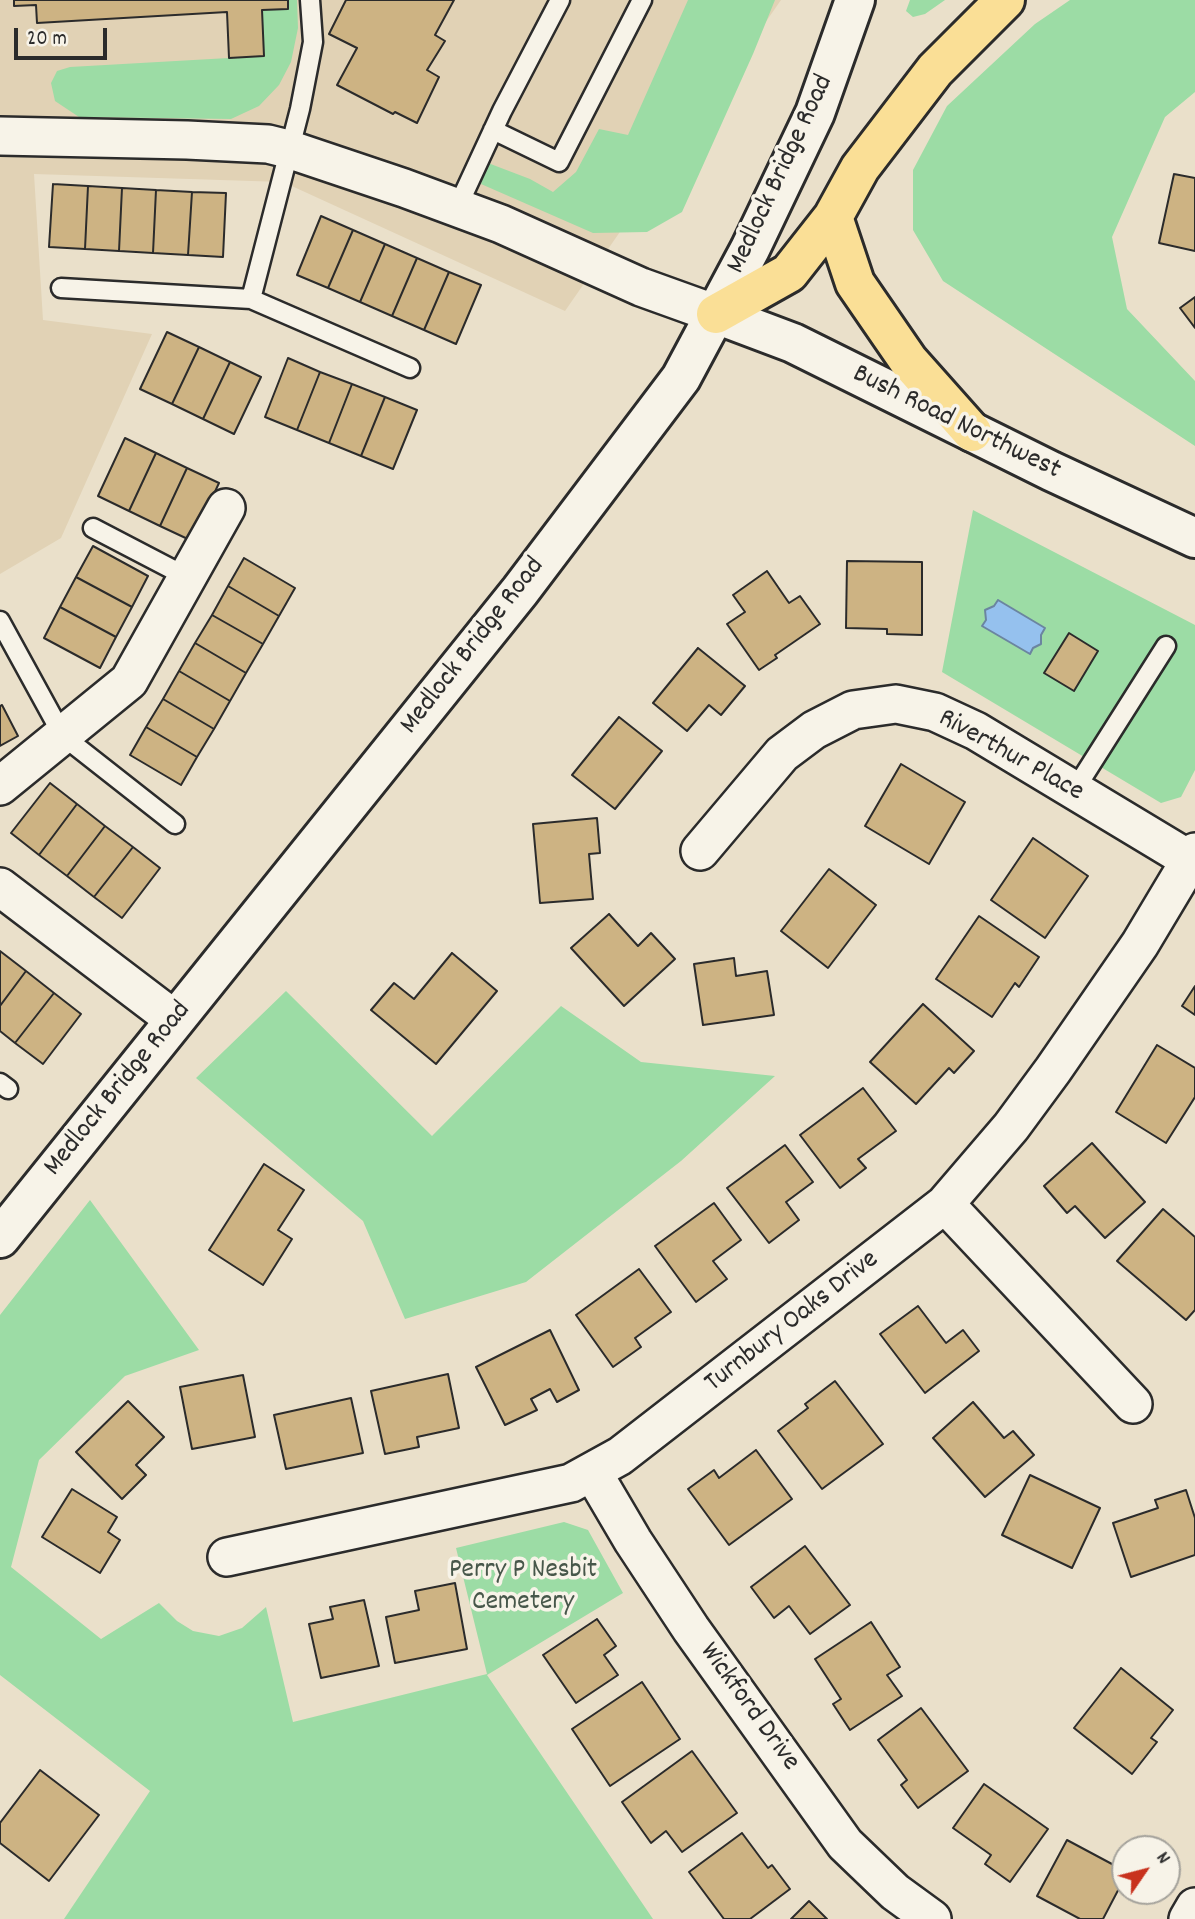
<!DOCTYPE html>
<style>
body{margin:0}
#map{position:relative;width:1195px;height:1919px;overflow:hidden;background:#eae0ca;font-family:Dekko,sans-serif}
canvas{display:block}
.north{position:absolute;left:1111px;top:1835px;width:70px;height:70px;box-sizing:border-box;background:#f7f3e8;border:2px solid #a5a39c;border-radius:50%;rotate:55deg;font-size:19px;font-weight:700;line-height:28px;text-align:center;color:#2b2b2b}
.north::after{content:'';display:block;margin:auto;width:24px;height:32px;background:#c8321e;clip-path:polygon(50% 0,100% 100%,50% 72%,0 100%)}
.scale{position:absolute;left:14px;top:28px;width:93px;height:32px;box-sizing:border-box;border:4px solid #2b2b2b;border-top:0;padding-left:9px;font-size:21px;line-height:24px;white-space:nowrap;color:#2b2b2b;-webkit-text-stroke:5px #f7f3e8;paint-order:stroke}
</style>
<div id="map">
<canvas width="1195" height="1919"></canvas>
<div class="north">N</div>
<div class="scale">20 m</div>
</div>
<script>
const c = document.querySelector('canvas').getContext('2d');
c.lineJoin = 'round';
function paint(path, color) {
  c.fillStyle = color;
  c.fill(path, 'evenodd');
}
function poly(rows) {
  const path = new Path2D();
  for (const r of rows) {
    path.moveTo(r[0], r[1]);
    for (let i = 2; i < r.length; i += 2) path.lineTo(r[i], r[i + 1]);
  }
  return path;
}
function trace(path, color, width, dash) {
  c.strokeStyle = color;
  c.lineWidth = width;
  c.lineCap = dash ? 'butt' : 'round';
  c.setLineDash(dash || []);
  c.stroke(path);
}
function drawText(font, color, halo, rows, align = 'center') {
  c.font = font + ' Dekko,sans-serif';
  c.lineWidth = 7;
  c.setLineDash([]);
  c.textBaseline = 'middle';
  c.strokeStyle = halo;
  c.fillStyle = color;
  for (const [text, x, y, turn = 0] of rows) {
    c.save();
    c.translate(x, y);
    c.rotate((+turn || 0) * Math.PI / 180);
    c.textAlign = isNaN(turn) ? turn : align;
    if (halo) c.strokeText(text, 0, 0);
    c.fillText(text, 0, 0);
    c.restore();
  }
}
const built = poly([
 [0,0,781,0,565,311,283,182,34,174,43,320,152,334,61,538,0,574]
]);
const green = poly([
 [288,0,297,0,298,28,291,62,279,85,259,106,231,119,79,117,55,101,51,83,57,71,70,67,264,56,262,10,288,9],
 [688,0,775,0,753,54,682,212,647,232,593,233,481,184,488,163,530,179,553,192,576,172,599,129,628,135],
 [910,0,945,0,925,14,913,17,906,11],
 [1070,0,1195,0,1195,92,1165,117,1112,237,1127,309,1195,381,1195,446,943,281,913,230,913,170,947,106,1035,24],
 [973,510,1195,625,1195,770,1181,797,1161,803,942,672],
 [286,991,432,1136,561,1006,641,1062,775,1076,681,1161,526,1282,405,1319,363,1221,196,1078],
 [90,1200,199,1350,125,1376,39,1460,11,1567,101,1639,159,1603,177,1621,193,1631,219,1636,242,1628,266,1607,293,1722,487,1674,456,1548,564,1522,588,1530,623,1593,487,1675,653,1919,64,1919,150,1791,0,1675,0,1315]
]);
const water = poly([
 [998,600,1045,628,1041,635,1041,644,1033,648,1030,654,982,626,986,620,985,610,994,606,998,600]
]);
const building = poly([
 [14,0,288,0,288,9,262,10,264,56,229,58,227,12,37,23,36,5,14,6,14,0],
 [346,0,454,0,435,35,445,41,427,70,439,77,417,123,395,112,393,114,337,85,357,48,329,34,346,0],
 [1174,174,1195,178,1195,251,1159,243,1174,174],
 [53,184,88,186,85,249,49,247,53,184],
 [88,186,122,188,119,251,85,249,88,186],
 [122,188,156,190,153,253,119,251,122,188],
 [156,190,192,192,188,255,153,253,156,190],
 [192,192,226,193,223,257,188,255,192,192],
 [321,216,353,230,328,288,297,275,321,216],
 [353,230,385,244,360,302,328,288,353,230],
 [385,244,417,258,392,316,360,302,385,244],
 [417,258,449,272,424,330,392,316,417,258],
 [449,272,481,285,456,344,424,330,449,272],
 [1195,297,1195,328,1180,308,1195,297],
 [167,332,199,347,172,404,140,389,167,332],
 [199,347,230,362,203,419,172,404,199,347],
 [288,358,320,372,297,430,265,417,288,358],
 [230,362,261,377,234,434,203,419,230,362],
 [320,372,352,384,329,443,297,430,320,372],
 [352,384,385,397,361,456,329,443,352,384],
 [385,397,417,410,393,469,361,456,385,397],
 [125,438,156,453,129,511,98,496,125,438],
 [156,453,187,468,160,526,129,511,156,453],
 [187,468,219,483,192,541,160,526,187,468],
 [93,546,148,576,132,607,76,577,93,546],
 [244,558,295,588,279,616,228,586,244,558],
 [847,561,922,562,922,635,887,634,887,629,846,628,847,561],
 [767,571,789,603,800,596,820,624,775,655,777,658,759,670,727,624,745,612,733,595,767,571],
 [76,577,132,607,116,637,60,607,76,577],
 [228,586,279,616,263,644,212,615,228,586],
 [60,607,116,637,100,668,44,638,60,607],
 [212,615,263,644,246,673,195,643,212,615],
 [1069,633,1098,651,1074,691,1044,673,1069,633],
 [195,643,246,673,230,701,179,671,195,643],
 [698,648,745,686,721,715,709,705,687,731,653,703,698,648],
 [179,671,230,701,214,729,163,699,179,671],
 [163,699,214,729,197,757,146,727,163,699],
 [2,705,18,736,0,746,0,706,2,705],
 [619,717,662,751,615,809,572,775,619,717],
 [146,727,197,757,181,785,130,755,146,727],
 [901,764,965,802,929,864,865,826,901,764],
 [50,783,77,804,39,855,11,833,50,783],
 [77,804,105,826,67,876,39,855,77,804],
 [597,818,600,853,589,854,593,899,540,903,533,824,597,818],
 [105,826,133,847,94,897,67,876,105,826],
 [1033,838,1088,876,1045,938,991,900,1033,838],
 [133,847,160,868,122,918,94,897,133,847],
 [829,869,876,905,828,968,781,931,829,869],
 [609,914,638,946,651,933,675,959,624,1006,571,948,609,914],
 [979,916,1039,957,1019,987,1015,983,992,1017,936,979,979,916],
 [0,951,26,971,0,1006,0,951],
 [452,953,497,991,436,1064,371,1010,394,983,414,999,452,953],
 [734,958,736,976,767,971,774,1015,703,1025,694,964,734,958],
 [26,971,54,993,15,1043,0,1031,0,1006,26,971],
 [1195,986,1195,1015,1182,1006,1195,986],
 [54,993,81,1014,43,1064,15,1043,54,993],
 [923,1004,974,1051,954,1073,949,1068,916,1104,870,1062,923,1004],
 [1157,1045,1195,1068,1195,1097,1166,1143,1116,1112,1157,1045],
 [863,1088,896,1131,858,1159,866,1168,840,1188,800,1135,863,1088],
 [1092,1143,1145,1202,1105,1238,1075,1206,1067,1213,1044,1186,1092,1143],
 [785,1145,813,1182,786,1202,799,1220,769,1243,727,1188,785,1145],
 [264,1164,304,1190,278,1230,292,1239,263,1285,209,1250,264,1164],
 [714,1203,741,1240,713,1261,727,1279,696,1302,655,1246,714,1203],
 [1163,1209,1195,1237,1195,1310,1186,1320,1117,1261,1163,1209],
 [639,1269,671,1312,635,1338,641,1347,613,1367,576,1315,639,1269],
 [918,1306,946,1343,963,1330,979,1351,925,1393,880,1334,918,1306],
 [550,1330,579,1390,557,1402,550,1389,531,1399,537,1410,505,1425,476,1367,550,1330],
 [448,1374,459,1428,417,1437,419,1447,385,1454,371,1391,448,1374],
 [243,1375,255,1437,192,1449,180,1387,243,1375],
 [835,1381,883,1444,822,1489,778,1431,808,1408,805,1404,835,1381],
 [351,1398,363,1453,286,1469,274,1415,351,1398],
 [128,1401,164,1437,136,1465,146,1475,122,1499,76,1452,128,1401],
 [973,1402,1004,1438,1013,1431,1034,1455,985,1497,933,1438,973,1402],
 [756,1450,792,1499,729,1545,688,1489,714,1470,719,1478,756,1450],
 [1030,1475,1100,1508,1072,1568,1002,1535,1030,1475],
 [72,1489,117,1517,108,1532,120,1540,100,1573,42,1537,72,1489],
 [1186,1490,1195,1518,1195,1555,1131,1577,1113,1523,1158,1508,1155,1500,1186,1490],
 [805,1546,850,1605,810,1634,789,1606,774,1618,751,1587,805,1546],
 [455,1583,467,1649,395,1663,386,1617,419,1610,415,1591,455,1583],
 [364,1600,379,1666,321,1678,309,1624,333,1619,330,1607,364,1600],
 [597,1619,616,1646,604,1655,618,1675,576,1703,543,1655,597,1619],
 [871,1622,900,1667,887,1675,902,1696,850,1730,833,1704,841,1699,815,1659,871,1622],
 [1121,1668,1173,1710,1151,1738,1157,1742,1132,1774,1074,1728,1121,1668],
 [642,1682,680,1739,610,1786,572,1729,642,1682],
 [921,1708,968,1771,918,1808,901,1785,907,1780,878,1740,921,1708],
 [692,1751,737,1813,682,1852,666,1831,651,1843,622,1802,692,1751],
 [40,1770,99,1815,49,1881,0,1843,0,1823,40,1770],
 [984,1784,1048,1829,1010,1882,985,1864,991,1855,953,1828,984,1784],
 [742,1833,768,1868,772,1865,790,1889,750,1919,724,1919,689,1872,742,1833],
 [1067,1840,1125,1871,1125,1877,1103,1919,1080,1919,1037,1896,1067,1840],
 [809,1901,827,1919,791,1919,809,1901]
]);
const lane = poly([
 [310,0,313,42,300,109,251,299,410,368],
 [493,130,559,162,642,0],
 [457,208,502,111,560,0],
 [61,288,251,299],
 [93,528,187,577],
 [0,621,63,736,175,824],
 [1074,791,1166,646],
 [0,1083,8,1089]
]);
const street = poly([
 [0,136,187,140,268,144,288,149,404,188,501,224,641,287,716,314],
 [0,786,129,681,226,508],
 [700,851,782,754,814,730,853,710,896,704,935,712,976,731,1195,863],
 [0,887,175,1020],
 [945,1204,1133,1404],
 [593,1473,633,1541,691,1629,845,1844,895,1892,932,1919],
 [227,1557,571,1483,620,1456,945,1204,1011,1127,1053,1070,1140,944,1195,852],
 [1188,1919,1195,1907]
]);
const secondary = poly([
 [716,314,793,343,1051,471,1195,538],
 [0,1238,520,591,681,378,750,249,815,113,855,0]
]);
const highway = poly([
 [833,217,855,283,908,360,972,432],
 [716,314,789,273,833,217,860,168,935,70,1005,0]
]);
const streetNames = [
 ["Medlock Bridge Road",782,175,-65],
 ["Bush Road Northwest",956,424,26],
 ["Medlock Bridge Road",474,647,-52],
 ["Riverthur Place",1010,757,29],
 ["Medlock Bridge Road",119,1090,-51],
 ["Turnbury Oaks Drive",793,1323,-38],
 ["Wickford Drive",748,1708,54]
];
const parkNames = [
 ["Perry P Nesbit",523,1572],
 ["Cemetery",523,1604]
];
paint(built, '#e1d2b5');
paint(green, '#9cdca5');
paint(water, '#95c1ee');
trace(water, '#6b85a0', 2);
paint(building, '#cdb383');
trace(building, '#2b2b2b', 2);
trace(lane, '#2b2b2b', 23);
trace(street, '#2b2b2b', 42);
trace(secondary, '#2b2b2b', 44);
trace(highway, '#2b2b2b', 44);
trace(lane, '#f7f3e8', 18);
trace(street, '#f7f3e8', 37);
trace(secondary, '#f7f3e8', 38);
trace(highway, '#fadf96', 38);
drawText('28px', '#2b2b2b', '#f7f3e8', streetNames);
drawText('28px', '#47574a', '#f7f3e8', parkNames);
</script>
